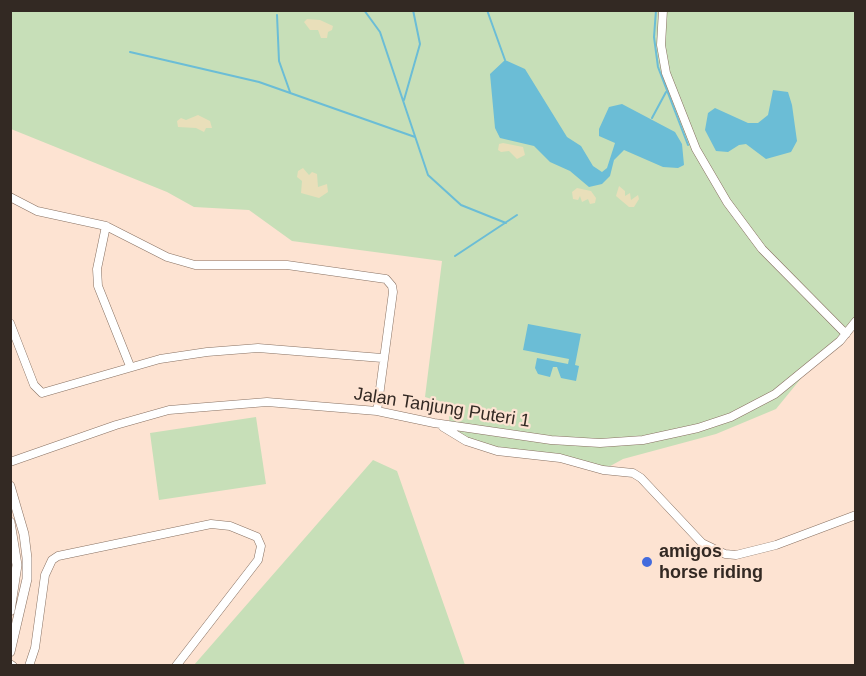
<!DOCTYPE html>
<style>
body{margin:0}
#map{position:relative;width:866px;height:676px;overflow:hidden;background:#fde3d2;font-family:Arial,sans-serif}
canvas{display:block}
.frame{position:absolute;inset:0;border:12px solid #332923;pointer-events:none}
</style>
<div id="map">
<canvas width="866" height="676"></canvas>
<div class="frame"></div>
</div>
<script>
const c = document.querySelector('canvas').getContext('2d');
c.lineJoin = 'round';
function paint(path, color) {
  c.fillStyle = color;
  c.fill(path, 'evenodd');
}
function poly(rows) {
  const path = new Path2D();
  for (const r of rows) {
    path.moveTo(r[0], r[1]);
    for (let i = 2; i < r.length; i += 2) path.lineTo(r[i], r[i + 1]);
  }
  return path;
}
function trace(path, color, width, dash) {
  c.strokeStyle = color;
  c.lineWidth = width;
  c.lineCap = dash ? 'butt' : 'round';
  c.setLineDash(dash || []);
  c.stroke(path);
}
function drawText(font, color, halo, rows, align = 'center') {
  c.font = font + ' Arial,sans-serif';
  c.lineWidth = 4.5;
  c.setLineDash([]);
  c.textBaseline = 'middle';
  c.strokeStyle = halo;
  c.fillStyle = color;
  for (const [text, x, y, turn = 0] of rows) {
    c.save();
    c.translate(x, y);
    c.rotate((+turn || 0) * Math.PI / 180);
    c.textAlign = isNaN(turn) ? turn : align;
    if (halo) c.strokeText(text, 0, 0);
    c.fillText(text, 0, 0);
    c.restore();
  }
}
const green = poly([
 [10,11,855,11,855,321,812,365,776,409,716,434,623,459,603,470,579,462,497,451,450,430,448,404,425,397,442,261,292,241,249,210,194,207,167,192,11,129],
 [256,417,266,484,159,500,150,433],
 [373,460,397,471,465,665,194,665]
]);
const sand = poly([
 [307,19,320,20,333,26,332,30,328,32,327,38,321,38,318,30,310,30,304,22],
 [198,115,210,121,212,128,206,128,204,132,196,128,178,127,177,121,181,118,186,120],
 [503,143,523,147,525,155,517,159,509,151,501,152,498,150,499,144],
 [303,168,309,175,312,172,317,174,318,187,327,184,328,192,319,198,301,193,302,181,297,177,298,171],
 [619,186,625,191,625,196,630,193,631,200,638,195,639,199,634,207,629,207,616,196],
 [577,188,591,191,596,198,595,203,590,204,588,199,582,202,580,196,578,200,573,199,572,192]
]);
const water = poly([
 [505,60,525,69,567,137,581,146,593,166,602,172,607,168,615,143,599,136,599,129,609,107,622,104,675,132,682,144,684,165,678,168,663,167,624,150,614,160,610,176,602,184,589,187,570,171,550,162,534,146,500,138,495,128,490,74],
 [773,90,788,92,792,105,797,141,791,152,766,159,746,144,739,145,728,152,716,151,705,130,708,113,715,108,748,123,758,123,768,115],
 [528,324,581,334,575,365,579,366,576,381,561,378,557,367,553,367,550,377,538,374,535,368,537,358,568,364,569,359,523,350]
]);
const stream = poly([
 [364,10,380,32,428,175,461,205,506,223],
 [487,10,505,60],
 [656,10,654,37,658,67,688,145],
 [277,15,279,61,290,92],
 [130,52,259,82,415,137],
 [404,100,420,44,413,10],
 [652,118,666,92],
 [455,256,517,215]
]);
const minor = poly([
 [663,10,661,45,666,73,696,149,727,202,762,249,846,334],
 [10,197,37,211,106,226,167,257,195,265,287,265,386,279,392,286,393,292,377,411],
 [106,226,97,269,98,286,130,366],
 [10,323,34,385,42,393,160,359,207,352,258,348,382,358],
 [443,427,466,441,497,451,560,458,603,470,633,473,641,478,702,543,725,554,736,555,776,545,856,515],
 [10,462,116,425,169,410,267,402,377,411,434,423,551,440,600,443,643,440,698,428,731,417,775,394,840,341,856,321],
 [10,664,13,666],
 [29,666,35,648,45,575,52,560,58,556,211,524,230,526,257,537,261,546,258,560,176,666]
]);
const tertiary = poly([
 [10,486,24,534,27,558,27,579,10,652],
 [10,522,17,565,10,611]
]);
const markers = [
 [647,562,6,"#436bdd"]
];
const streetNames = [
 ["Jalan Tanjung Puteri 1",442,408,9]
];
const poiNames = [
 ["amigos",659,552],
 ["horse riding",659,573]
];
paint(green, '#c7dfb8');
paint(sand, '#e9dfba');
paint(water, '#6bbdd6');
trace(stream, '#6bbdd6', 2);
trace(minor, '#887162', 9);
trace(tertiary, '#887162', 10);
trace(minor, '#fff', 8);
trace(tertiary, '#fff', 9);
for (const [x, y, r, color] of markers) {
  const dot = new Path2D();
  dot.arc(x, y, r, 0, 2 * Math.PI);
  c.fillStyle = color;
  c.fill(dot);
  trace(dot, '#fde3d2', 2);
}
drawText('18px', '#332923', '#fde3d2', streetNames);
drawText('bold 18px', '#332923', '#fde3d2', poiNames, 'left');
</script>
